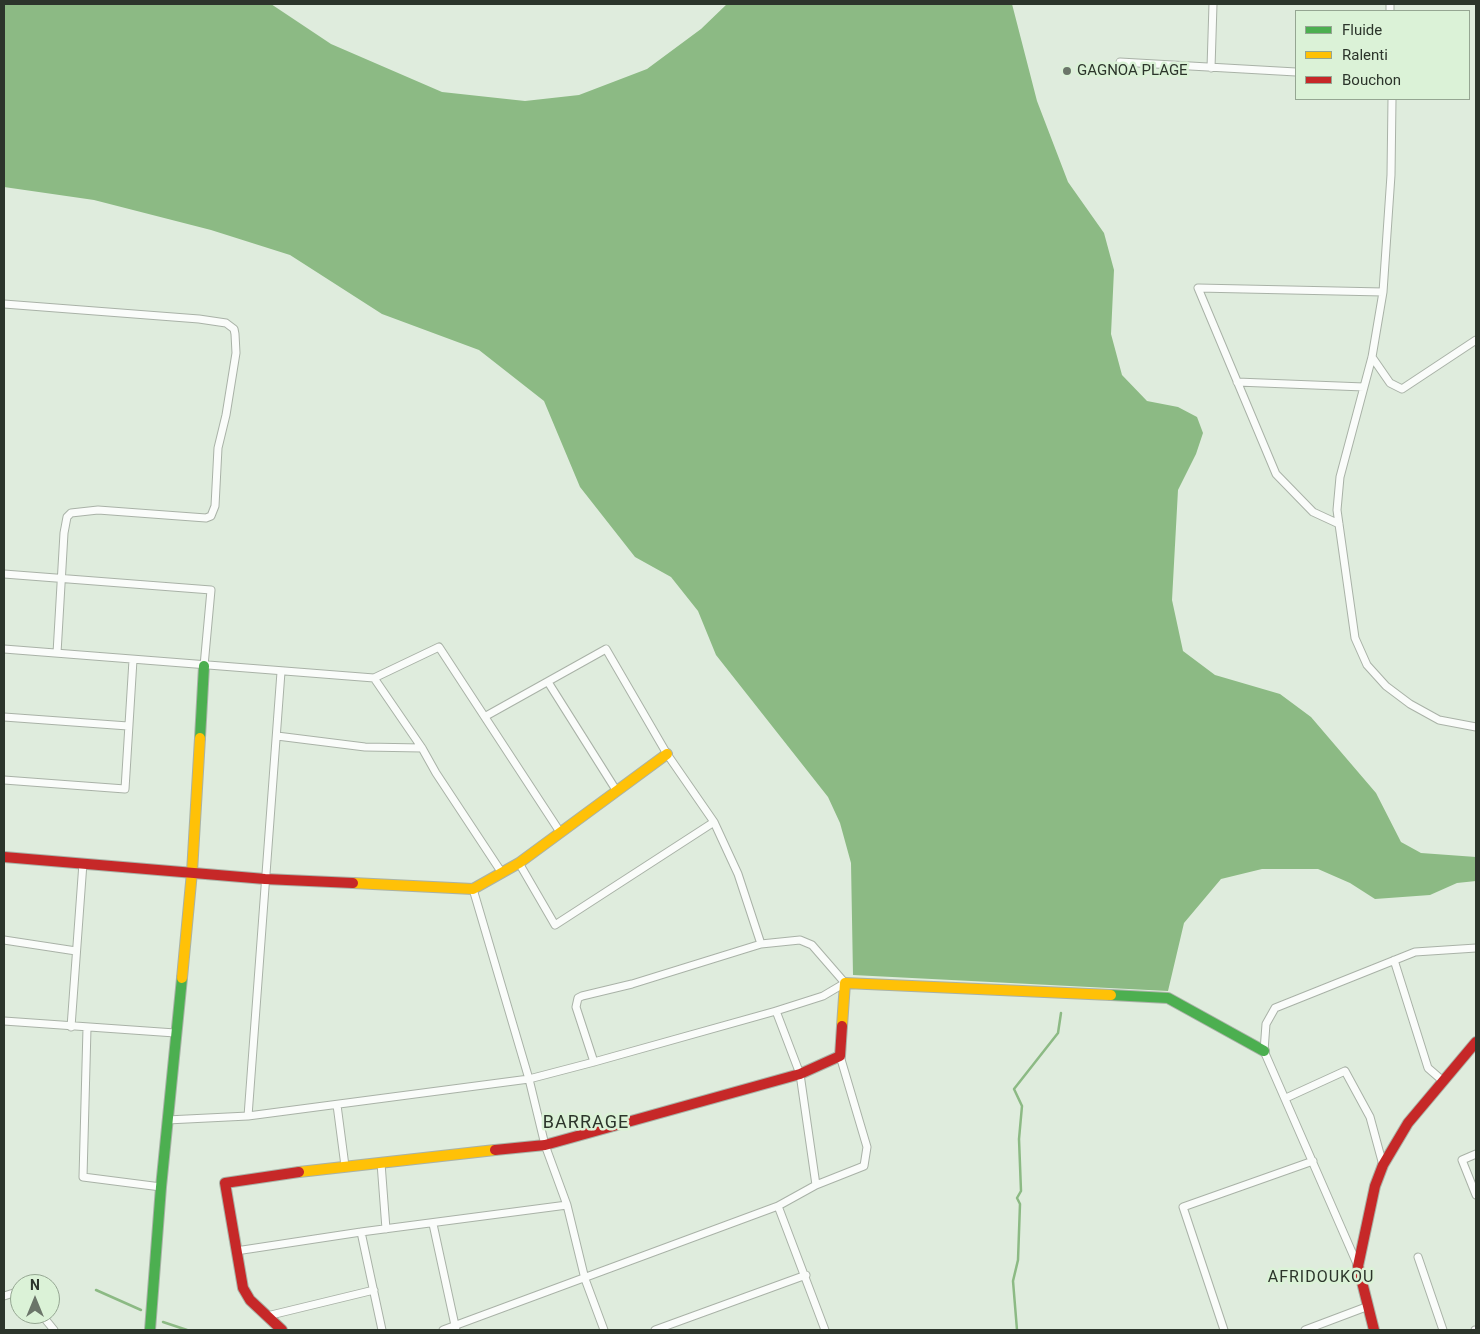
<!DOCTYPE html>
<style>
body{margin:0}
#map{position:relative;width:1480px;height:1334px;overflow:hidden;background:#dfecdd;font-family:Roboto,sans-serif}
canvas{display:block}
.frame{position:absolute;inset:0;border:5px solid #2c352b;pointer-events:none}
.legend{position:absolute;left:1295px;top:10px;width:175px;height:90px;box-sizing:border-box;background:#dbf2d7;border:1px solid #95a692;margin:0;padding:6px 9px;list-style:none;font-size:15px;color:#2c352b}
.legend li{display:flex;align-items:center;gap:10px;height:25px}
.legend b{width:25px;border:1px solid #95a692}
.north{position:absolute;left:10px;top:1274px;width:50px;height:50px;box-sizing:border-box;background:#dbf2d7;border:1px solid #95a692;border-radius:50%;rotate:0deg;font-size:14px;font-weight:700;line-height:20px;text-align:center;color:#2c352b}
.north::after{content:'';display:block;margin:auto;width:18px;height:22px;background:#6b7569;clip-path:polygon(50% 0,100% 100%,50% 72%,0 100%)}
</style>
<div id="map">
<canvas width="1480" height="1334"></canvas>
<div class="frame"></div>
<ul class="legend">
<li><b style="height:6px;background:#4caf50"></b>Fluide</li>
<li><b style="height:6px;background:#ffc107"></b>Ralenti</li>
<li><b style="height:6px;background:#c62828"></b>Bouchon</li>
</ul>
<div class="north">N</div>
</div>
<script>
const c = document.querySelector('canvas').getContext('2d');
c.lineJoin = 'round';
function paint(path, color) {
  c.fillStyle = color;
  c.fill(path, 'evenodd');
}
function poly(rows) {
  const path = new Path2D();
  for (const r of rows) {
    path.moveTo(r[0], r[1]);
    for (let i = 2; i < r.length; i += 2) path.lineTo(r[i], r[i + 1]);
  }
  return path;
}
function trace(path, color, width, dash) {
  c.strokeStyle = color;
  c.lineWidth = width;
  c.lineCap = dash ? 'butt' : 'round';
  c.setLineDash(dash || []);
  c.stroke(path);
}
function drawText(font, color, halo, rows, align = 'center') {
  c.font = font + ' Roboto,sans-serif';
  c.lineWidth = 5;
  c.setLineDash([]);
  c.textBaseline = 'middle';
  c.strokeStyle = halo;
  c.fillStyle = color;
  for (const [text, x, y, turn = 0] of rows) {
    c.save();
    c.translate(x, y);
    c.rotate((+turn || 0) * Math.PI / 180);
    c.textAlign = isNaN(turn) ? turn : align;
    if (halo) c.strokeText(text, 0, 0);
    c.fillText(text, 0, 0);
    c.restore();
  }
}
const water = poly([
 [4,4,271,4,331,44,442,92,525,101,579,95,647,69,701,29,727,4,1012,4,1037,101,1068,182,1104,233,1114,270,1111,334,1122,375,1147,401,1178,407,1197,417,1203,433,1196,454,1178,490,1172,600,1183,651,1215,675,1280,694,1311,717,1376,793,1401,842,1421,853,1476,857,1476,881,1457,883,1430,895,1375,899,1350,883,1318,869,1262,869,1221,879,1184,923,1168,991,853,975,851,863,840,823,828,797,716,655,698,611,671,577,635,557,580,487,544,401,479,350,382,314,290,255,211,230,94,200,4,187]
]);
const stream = poly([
 [96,1290,141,1310],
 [163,1322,187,1330],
 [1017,1330,1013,1281,1018,1260,1020,1204,1017,1198,1021,1191,1019,1139,1022,1106,1014,1089,1058,1033,1061,1013]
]);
const street = poly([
 [1390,4,1390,11],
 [1120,62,1296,72],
 [1211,68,1213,4],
 [1392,99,1391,175,1383,292,1372,357,1340,477,1337,510,1355,638,1367,665,1386,686,1410,704,1439,720,1476,727],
 [4,304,199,319,226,323,234,329,235,334,236,353,226,415,218,448,215,506,211,516,206,518,98,510,71,513,67,517,64,533,57,653],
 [1372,357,1390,383,1402,389,1476,340],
 [1237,382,1364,387],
 [1339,524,1313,512,1276,474,1198,288,1383,292],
 [4,574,211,590,204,666],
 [4,649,374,678,439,647,560,832],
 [374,678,422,748,436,773,502,873],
 [548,682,616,790],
 [486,716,606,649,667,754,714,822,555,925,519,863],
 [4,717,128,726],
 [277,736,365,747,422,748],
 [4,780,125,789,133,660],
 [714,822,738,874,761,944],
 [473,889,529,1079,545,1145,567,1205,585,1279,604,1330],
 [4,940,76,951],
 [1394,960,1428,1068,1443,1081],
 [776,1011,800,1074,816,1185],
 [4,1021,175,1033],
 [71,1027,83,863],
 [87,1028,83,1177,161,1187],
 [1286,1098,1345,1071,1370,1117,1383,1165],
 [337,1105,345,1166],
 [248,1116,281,672],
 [167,1120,248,1116,529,1079,594,1062,776,1011,823,996,845,983,812,945,800,940,761,944,632,984,582,996,578,998,576,1007,594,1062],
 [1476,1154,1462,1160,1476,1195],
 [381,1163,386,1229],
 [778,1206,825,1330],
 [433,1224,456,1330],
 [361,1232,382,1330],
 [236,1251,361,1232,567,1205],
 [1418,1257,1443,1330],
 [1358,1266,1264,1051,1266,1024,1275,1008,1415,952,1476,948],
 [4,1296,20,1291],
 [41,1314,54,1330],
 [267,1316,374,1290],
 [443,1330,778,1206,816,1185,864,1166,867,1147,840,1056],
 [655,1330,806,1275],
 [1224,1330,1183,1207,1313,1161],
 [1305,1330,1366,1307],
 [1475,1330,1476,1330]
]);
const fast = poly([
 [200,738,204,666],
 [1111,995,1168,998,1264,1051],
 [150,1330,161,1187,182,978]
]);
const slow = poly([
 [353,883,473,889,519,863,667,754],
 [182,978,192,872,200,738],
 [842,1026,845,983,1111,995],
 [299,1172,495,1150]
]);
const jam = poly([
 [4,857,265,879,353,883],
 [495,1150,545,1145,800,1074,840,1056,842,1026],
 [282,1330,250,1300,243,1288,225,1183,299,1172],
 [1374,1330,1358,1266,1375,1186,1383,1165,1408,1123,1476,1042]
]);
const markers = [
 [1067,71,5,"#6b7569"]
];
const poiNames = [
 ["GAGNOA PLAGE",1077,71]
];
const neighbourhoodNames = [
 ["AFRIDOUKOU",1321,1278]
];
const quarterNames = [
 ["BARRAGE",586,1123]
];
paint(water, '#8cba84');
trace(stream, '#8cba84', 2.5);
trace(street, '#a9b2a7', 9);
trace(fast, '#a9b2a7', 12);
trace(slow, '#a9b2a7', 12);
trace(jam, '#a9b2a7', 12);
trace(street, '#fafcfa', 7);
trace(fast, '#4caf50', 10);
trace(slow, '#ffc107', 10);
trace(jam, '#c62828', 10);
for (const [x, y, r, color] of markers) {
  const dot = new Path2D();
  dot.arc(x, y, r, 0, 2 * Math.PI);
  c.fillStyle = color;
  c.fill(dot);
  trace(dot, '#dbf2d7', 2);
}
drawText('15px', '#2c352b', '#dbf2d7', poiNames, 'left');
c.letterSpacing = '1px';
drawText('16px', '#2c352b', '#dbf2d7', neighbourhoodNames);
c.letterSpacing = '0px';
c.letterSpacing = '1px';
drawText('18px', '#2c352b', '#dbf2d7', quarterNames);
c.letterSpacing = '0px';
</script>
